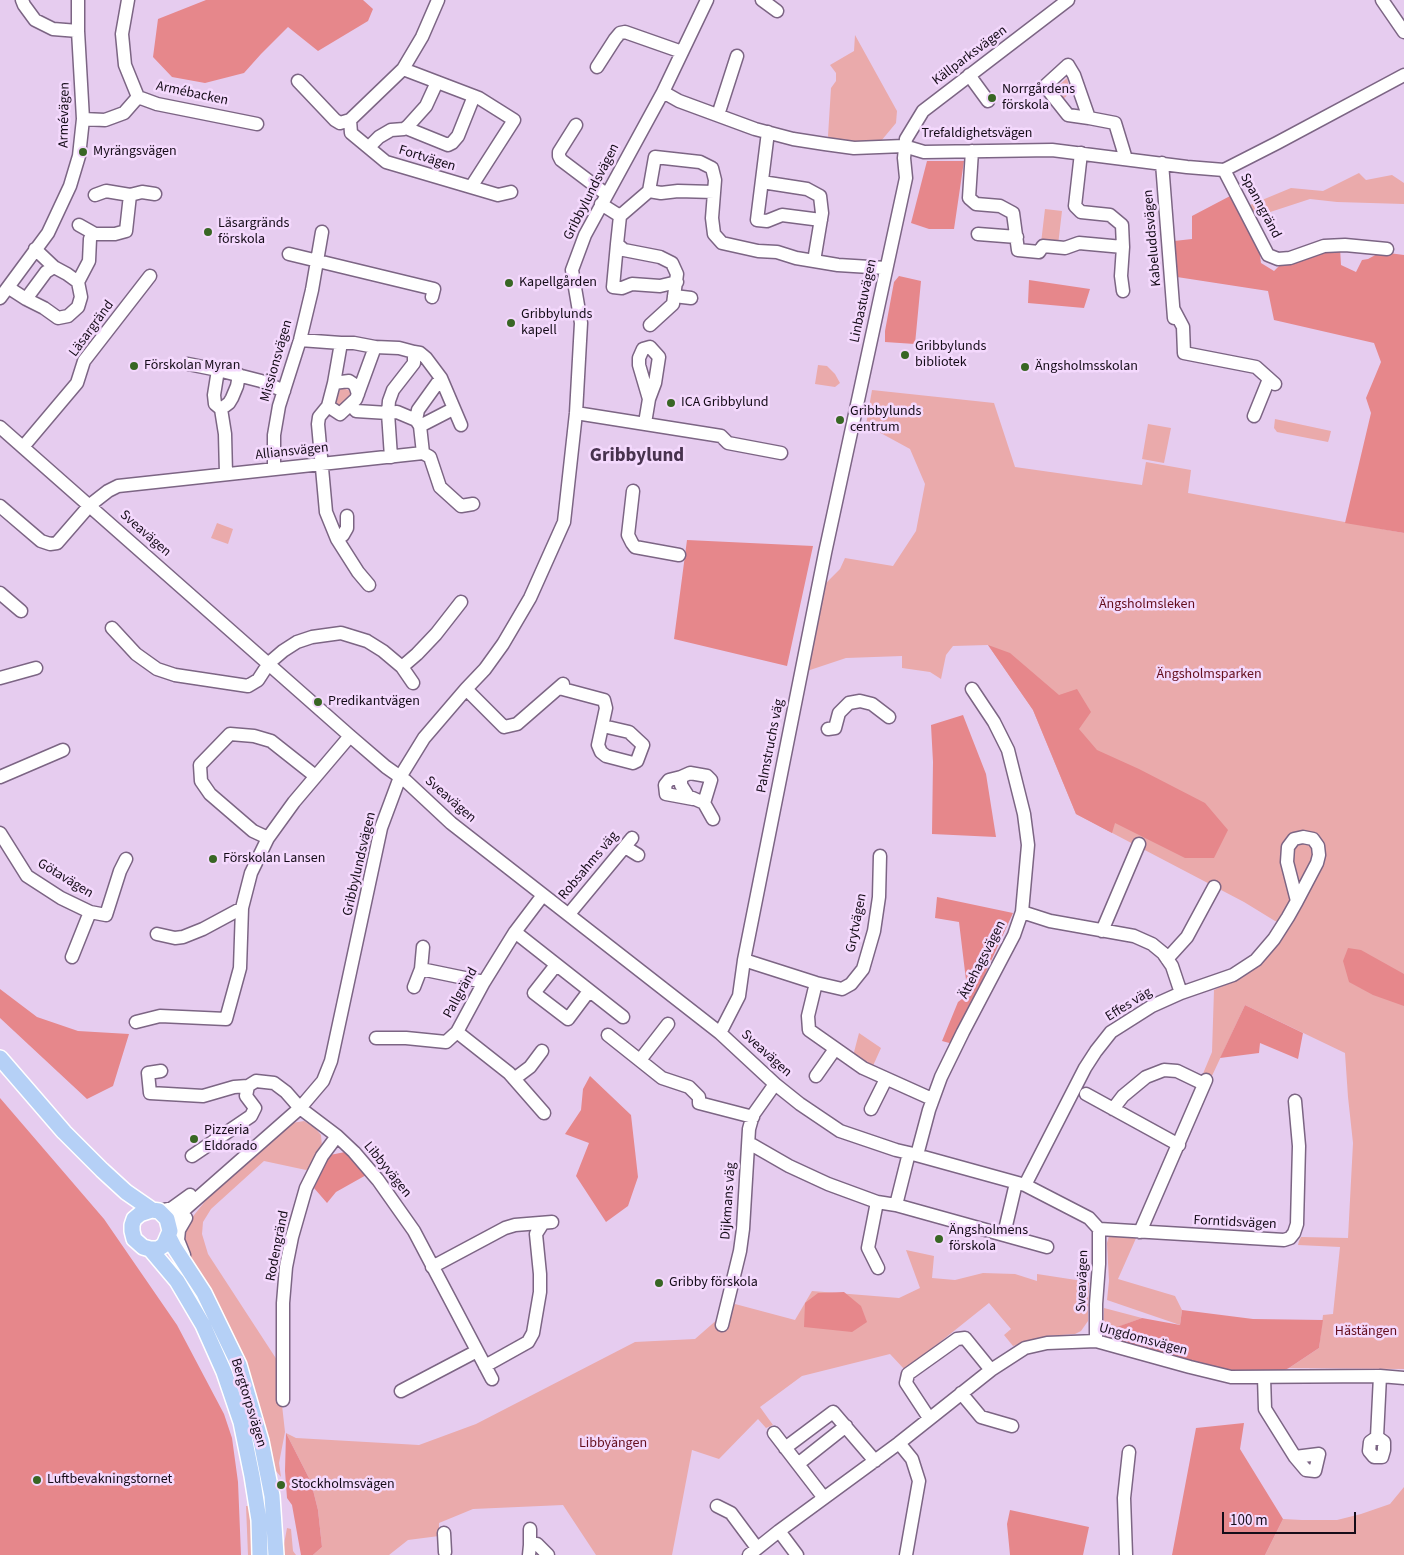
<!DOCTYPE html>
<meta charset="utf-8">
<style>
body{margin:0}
#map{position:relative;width:1404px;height:1555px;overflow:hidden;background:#e6ccef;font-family:"Source Sans 3",sans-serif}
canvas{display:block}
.scale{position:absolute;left:1222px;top:1512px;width:134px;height:22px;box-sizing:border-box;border:2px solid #150c18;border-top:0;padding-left:6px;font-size:15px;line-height:18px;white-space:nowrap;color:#150c18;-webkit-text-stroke:4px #f4d9fd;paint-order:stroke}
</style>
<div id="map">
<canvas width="1404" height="1555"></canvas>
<div class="scale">100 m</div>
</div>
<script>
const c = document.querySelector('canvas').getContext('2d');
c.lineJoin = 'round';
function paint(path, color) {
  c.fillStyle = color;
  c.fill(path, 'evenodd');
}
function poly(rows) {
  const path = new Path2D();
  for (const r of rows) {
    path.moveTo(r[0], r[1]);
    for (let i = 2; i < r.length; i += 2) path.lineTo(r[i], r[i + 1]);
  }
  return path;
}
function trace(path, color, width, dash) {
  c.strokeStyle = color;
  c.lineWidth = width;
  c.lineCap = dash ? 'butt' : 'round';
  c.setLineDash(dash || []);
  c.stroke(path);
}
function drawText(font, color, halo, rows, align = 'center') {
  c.font = font + ' "Source Sans 3",sans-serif';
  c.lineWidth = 5;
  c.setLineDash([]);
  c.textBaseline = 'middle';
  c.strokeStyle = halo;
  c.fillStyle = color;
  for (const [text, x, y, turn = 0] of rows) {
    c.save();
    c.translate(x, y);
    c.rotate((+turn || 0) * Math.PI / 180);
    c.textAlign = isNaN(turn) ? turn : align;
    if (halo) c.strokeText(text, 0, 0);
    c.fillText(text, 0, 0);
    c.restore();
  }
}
const green = poly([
 [855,35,897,111,896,123,881,141,830,141,828,136,831,88,836,81,836,73,830,65,854,51],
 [1067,78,1070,93,1062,100,1054,90],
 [1359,173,1366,180,1392,175,1404,183,1404,204,1337,202,1310,199,1255,217,1250,205,1291,188,1323,191],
 [1045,209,1062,211,1058,245,1041,243],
 [818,365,827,366,835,374,840,383,835,387,815,384],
 [341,387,353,392,341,411,334,408],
 [872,390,994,403,1015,467,1142,485,1146,462,1191,470,1188,493,1404,533,1404,1369,1289,1368,1319,1348,1323,1315,1333,1314,1340,1247,1298,1245,1299,1241,1301,1237,1348,1238,1353,1143,1348,1097,1345,1053,1245,1005,1211,1078,1202,1076,1212,1052,1214,990,1237,979,1288,924,1275,921,1244,902,1076,814,1033,710,988,645,953,646,946,655,941,679,930,672,902,668,902,656,846,658,807,671,826,583,840,569,845,558,893,566,916,531,925,484,910,449,866,425],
 [1275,419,1331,431,1329,439,1328,442,1277,432,1274,428],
 [1148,424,1171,428,1164,463,1142,459],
 [217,523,233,529,228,544,211,538],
 [859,1033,881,1048,872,1068,853,1056],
 [304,1121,315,1128,321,1135,322,1147,311,1168,306,1170,264,1161,211,1209,203,1222,202,1234,208,1254,277,1360,285,1432,279,1463,281,1477,275,1470,253,1391,211,1296,183,1245,183,1229,210,1195,292,1123],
 [1109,1236,1137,1236,1118,1279,1175,1296,1182,1310,1180,1325,1107,1300,1109,1281,1107,1243],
 [906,1250,934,1256,932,1278,955,1280,983,1273,1015,1274,1037,1281,1037,1274,1089,1282,1088,1321,1081,1331,1075,1334,1047,1336,1013,1346,1004,1335,1011,1329,989,1303,905,1370,890,1354,802,1376,760,1407,773,1425,766,1428,758,1419,719,1459,692,1450,672,1555,596,1555,563,1505,473,1509,439,1523,439,1536,408,1540,389,1555,313,1555,322,1547,318,1510,311,1482,286,1433,296,1438,419,1445,476,1424,635,1342,695,1339,735,1304,795,1320,812,1291,899,1298,920,1288],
 [1104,1308,1142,1318,1118,1327,1118,1341,1196,1366,1109,1340,1103,1333],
 [1404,1487,1404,1555,1265,1555,1283,1519,1302,1520,1337,1520,1361,1514,1390,1504],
 [246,1506,252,1506,255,1555,248,1555],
 [287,1528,291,1529,293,1551,296,1555,282,1555]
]);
const forest = poly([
 [206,0,363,0,373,9,368,21,318,51,288,27,261,54,244,73,205,83,172,77,153,57,158,19],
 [927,161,964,161,954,229,929,229,911,223],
 [1232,195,1259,247,1261,263,1274,271,1281,264,1314,254,1340,248,1341,265,1356,272,1362,260,1368,259,1381,252,1404,255,1404,533,1345,523,1371,413,1366,398,1381,362,1374,343,1274,320,1268,291,1177,277,1174,241,1192,239,1192,216],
 [899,276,921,281,915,344,885,342,885,331,894,282],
 [1029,280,1090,289,1084,308,1028,303],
 [687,540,813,546,787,666,674,639],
 [988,645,1010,653,1059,695,1077,689,1091,712,1079,729,1097,750,1139,769,1205,803,1228,830,1214,858,1185,858,1115,823,1112,833,1076,814,1033,710],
 [963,715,986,774,996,837,932,834,933,762,931,725],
 [937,897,1013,913,953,1044,942,1041,958,1002,971,992,966,980,959,922,935,918],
 [1348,948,1361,950,1404,974,1404,1006,1373,995,1349,982,1343,961],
 [0,989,37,1017,78,1031,129,1034,113,1086,87,1099,0,1018],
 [1245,1005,1303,1033,1298,1059,1260,1043,1259,1053,1220,1058],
 [590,1076,631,1115,638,1177,628,1206,606,1222,576,1176,589,1143,565,1134,581,1110,583,1089],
 [0,1098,104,1219,177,1325,224,1414,232,1438,238,1482,241,1555,0,1555],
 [345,1152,368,1174,336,1192,327,1203,314,1188,330,1155],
 [844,1292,861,1306,867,1322,852,1332,804,1327,805,1303,818,1293],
 [1182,1310,1253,1319,1323,1320,1319,1348,1289,1368,1278,1373,1223,1371,1210,1368,1118,1341,1117,1327,1142,1318,1180,1325],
 [1244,1423,1240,1449,1283,1519,1265,1555,1172,1555,1196,1428],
 [286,1433,311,1482,318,1510,322,1547,313,1555,301,1555,292,1505,287,1498,285,1471],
 [1010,1510,1089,1527,1083,1555,1010,1555,1007,1524]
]);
const minor = poly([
 [22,0,24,5,35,20,53,29,78,31],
 [438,0,422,37,403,69,350,120,351,133,386,162,498,195,511,192],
 [762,0,777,11],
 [1382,0,1404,32],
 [597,67,615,39,620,33,625,32,682,52],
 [403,69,479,98,514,120,471,187],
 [969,75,988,101],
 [298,81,335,120,340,123,350,120],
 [663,92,679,101,755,129,793,139,825,144,854,148,904,146,924,152,1052,150,1187,167,1224,170,1277,143,1404,75],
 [138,97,157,104,257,124],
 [718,115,737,56],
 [1089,118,1068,115,1045,86,1068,65,1074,75,1089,118,1115,123,1126,159],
 [83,119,105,120,124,113,138,97,125,65,122,34,128,0],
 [576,125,559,152,559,156,561,160,606,194],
 [406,128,448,145,452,143,458,136,474,96],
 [768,132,757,220,767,221,782,215,821,220],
 [369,147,379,137,391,130,404,129,408,126,426,106,437,82],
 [972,151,969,198,976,204,1000,206,1013,213,1018,250,1039,252,1043,246,1065,248,1079,243,1123,247,1121,276,1123,291],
 [1081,153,1075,206,1081,212,1110,215,1122,225,1123,247],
 [1162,163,1174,318],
 [1224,170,1268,255,1278,259,1290,258,1324,246,1345,245,1387,249],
 [762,182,807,189,820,196,822,213,814,261],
 [649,191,661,193,678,191,714,192],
 [130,195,142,192,155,194],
 [601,204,620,216,649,191,655,157,700,162,712,168,715,180,712,218,714,234,722,243,758,251,777,252,796,258,838,265,886,268],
 [620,216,617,244,624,250,660,257,672,263,677,274,673,304,650,325],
 [79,225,95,234,115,234,126,231,130,195,106,191,95,195],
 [978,234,1017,237],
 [617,244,613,287,622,288,632,284,660,286,677,282],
 [35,249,54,267],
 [289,254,434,289,432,297],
 [78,282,89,261,90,239,93,233],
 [9,288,26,299,46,272,54,267,67,274,78,282,81,297,78,307,68,316,58,318,44,308,26,299],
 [674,296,691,298],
 [0,298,48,233,70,186,79,156,83,119,78,31,78,0],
 [1174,310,1183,327,1184,353,1256,367,1275,384],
 [300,340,341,343,334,383,328,406,319,417,318,424,326,512,337,539,358,572,369,585],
 [375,347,399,348,414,352,414,363,393,390,389,401,388,413,397,412,416,420,418,410,441,378],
 [414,352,420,353,426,358,441,378,461,425],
 [188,364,218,370,261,381,284,391],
 [218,370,214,395,215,404,221,409],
 [334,383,349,381,355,385,358,394],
 [351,405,356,411,388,413,391,457],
 [328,406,340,414,356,399,375,347,354,343,341,343],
 [576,413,721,436,728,443,781,453],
 [1254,416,1269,379],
 [416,420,420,426,423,453],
 [645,423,649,399,639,365,639,358,643,349,650,347,659,357,655,383,649,399],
 [420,426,453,409],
 [0,427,350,736,386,767,406,781,451,823,720,1033,775,1084,800,1104,840,1131,896,1150,909,1153,1025,1185,1089,1218,1099,1229,1099,1264,1096,1304,1096,1341],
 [23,447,77,383,84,361,150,276],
 [274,469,274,435,279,406,300,340,312,290,322,232],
 [226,474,225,434,221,409,229,403,232,398,237,386,239,375],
 [633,491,628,535,632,543,635,547,679,555],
 [0,506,41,541,50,544,57,543,90,505,108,491,118,486,423,453,430,457,440,487,461,506,473,504],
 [337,539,343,535,347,528,347,516],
 [0,593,21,611],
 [112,628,136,654,157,669,175,675,248,686,258,680,269,663,283,651,297,642,312,637,341,633,367,641,383,651,402,667,417,654,436,634,461,602],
 [402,667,413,683],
 [0,678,36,668],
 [559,688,604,700,606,708,598,745,601,752,606,756,633,763,637,761,643,745,629,732,603,726],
 [466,689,504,727,517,724,563,684],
 [828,729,835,728,839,713,849,703,860,701,872,704,889,717],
 [0,777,63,750],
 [681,777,669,780,665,785,666,794,693,799],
 [704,803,688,796,681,785,681,777,690,773,707,776,711,780,704,803,713,819],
 [0,833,27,876,61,898,90,912,106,915,120,871,126,859],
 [268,838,253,831,210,794,201,781,200,765,230,734,254,736,271,741,314,775],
 [625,847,638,855],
 [543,895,515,932,484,982,457,1032,509,1073,544,1113],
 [1022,912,1050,921,1134,936,1152,944,1163,953,1172,966,1181,993],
 [569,914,632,838],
 [1102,931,1139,844],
 [515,932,623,1017],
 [157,934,175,938,183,937,203,929,242,908],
 [72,957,90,912],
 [1167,959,1187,937,1214,887],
 [744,960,816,983,842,989,851,984,863,969,874,931,879,897,880,856],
 [556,965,534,993,568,1019,589,991],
 [421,969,484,982],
 [816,983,808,1016,809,1030,863,1068,932,1099],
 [414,987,421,969,423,947],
 [136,1022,160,1016,226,1019,240,968,242,908,251,873,268,838,294,802,350,736],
 [720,1033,739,996,744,960,825,553,906,178,904,158,906,139,923,111,1068,0],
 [608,1035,662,1078,689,1087,699,1097,699,1103,753,1117],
 [376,1038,406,1038,446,1042,457,1032],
 [640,1060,668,1024],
 [161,1071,148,1073,150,1093,203,1096,234,1087,248,1086],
 [816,1076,835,1049],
 [514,1079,530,1067,542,1051],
 [1086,1094,1179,1145],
 [871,1109,886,1079],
 [1113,1109,1123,1096,1146,1077,1164,1070,1177,1071,1204,1084],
 [749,1143,789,1166,828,1184,877,1202,896,1205,1047,1247],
 [917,1155,929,1110,941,1077,963,1032,1014,935,1022,912,1028,845,1024,814,1008,750,994,722,972,689],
 [192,1156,251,1116,255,1108,246,1096,248,1086,256,1081,274,1083,286,1092,300,1108,337,1136,354,1152,378,1180,414,1231,492,1379],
 [1025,1185,1085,1068,1096,1051,1111,1032,1152,1006,1181,993,1233,975,1256,960,1274,939,1288,917,1297,901,1317,863,1319,855,1318,846,1313,839,1303,837,1294,839,1288,847,1287,862,1297,901],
 [877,1202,868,1248,878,1268],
 [896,1205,909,1153],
 [159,1211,172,1208,190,1195],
 [1099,1229,1284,1240,1290,1238,1294,1233,1297,1224,1299,1146,1295,1101],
 [170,1231,176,1217,300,1108,323,1081,331,1061,381,828,400,777,424,738,466,689,485,669,503,644,530,598,564,522,576,413,581,323,572,270,585,235,663,92,707,0],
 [1140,1232,1206,1080],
 [1004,1234,1016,1183],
 [184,1255,178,1240,179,1230,186,1218],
 [432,1267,505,1228,515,1225,552,1222],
 [722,1325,740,1251,743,1229,749,1129,753,1115,775,1084],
 [485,1366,528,1342,533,1333,540,1292,540,1274,536,1234,543,1223],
 [1264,1377,1265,1409,1295,1457,1306,1470,1315,1471,1319,1454,1295,1457],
 [401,1391,477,1351],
 [961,1393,981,1417,1012,1426],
 [283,1400,283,1303,286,1267,292,1237,306,1188,322,1156,337,1136],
 [929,1418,906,1383,908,1374,957,1339,965,1338,991,1370],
 [774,1433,824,1498],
 [1377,1437,1384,1442,1384,1450,1382,1457,1374,1457,1369,1451,1370,1442,1377,1437,1380,1376],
 [899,1443,912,1459,919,1481,906,1555],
 [785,1448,833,1412,875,1461],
 [798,1464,846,1426],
 [717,1506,731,1513,757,1548],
 [779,1531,797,1555],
 [444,1533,445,1552],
 [530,1545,530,1529],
 [529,1555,530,1545,537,1544,548,1555],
 [749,1555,779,1531,899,1443,991,1370,1025,1348,1047,1343,1096,1341,1190,1367,1231,1377,1380,1376,1404,1378],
 [1126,1555,1124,1498,1129,1452]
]);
const major = poly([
 [0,1058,64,1132,102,1170,126,1192,152,1210,159,1211,167,1219,170,1231,164,1245,158,1249,150,1249,143,1247,134,1239,132,1231,132,1225,134,1219,140,1214,152,1210],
 [169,1237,174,1247,204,1293,239,1365,261,1441,272,1496,276,1555],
 [150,1249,177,1281,203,1325,224,1372,241,1422,252,1476,259,1520,260,1555]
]);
const markers = [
 [992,98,5,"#386624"],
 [83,152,5,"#386624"],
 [208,232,5,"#386624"],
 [509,283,5,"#386624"],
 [511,323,5,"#386624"],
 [905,355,5,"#386624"],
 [134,366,5,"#386624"],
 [1025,367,5,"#386624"],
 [671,403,5,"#386624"],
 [840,420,5,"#386624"],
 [318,702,5,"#386624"],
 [213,859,5,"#386624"],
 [194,1139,5,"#386624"],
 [939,1239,5,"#386624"],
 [659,1283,5,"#386624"],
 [37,1480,5,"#386624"],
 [281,1485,5,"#386624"]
];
const streetNames = [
 ["Källparksvägen",970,56,-37],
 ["Armébacken",192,94,12],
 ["Armévägen",65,115,-89],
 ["Trefaldighetsvägen",977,134],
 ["Fortvägen",427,159,17],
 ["Gribbylundsvägen",592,192,-63],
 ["Spanngränd",1260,206,62],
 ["Kabeluddsvägen",1153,238,-95],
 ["Linbastuvägen",864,301,-78],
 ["Läsargränd",92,329,-54],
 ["Missionsvägen",277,361,-74],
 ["Alliansvägen",292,452,-6],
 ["Sveavägen",145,534,41],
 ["Palmstruchs väg",771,746,-79],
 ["Sveavägen",450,800,41],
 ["Gribbylundsvägen",360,864,-77],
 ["Robsahms väg",589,866,-50],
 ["Götavägen",65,879,31],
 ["Grytvägen",857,923,-79],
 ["Ättehagsvägen",983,960,-63],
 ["Pallgränd",461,993,-61],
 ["Effes väg",1129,1005,-32],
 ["Sveavägen",766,1054,42],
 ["Libbyvägen",387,1170,51],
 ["Dijkmans väg",729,1201,-86],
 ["Forntidsvägen",1235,1223,3],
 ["Rodengränd",278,1246,-79],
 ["Sveavägen",1083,1281,-88],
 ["Ungdomsvägen",1143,1340,15],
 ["Bergtorpsvägen",248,1403,73]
];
const poiNames = [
 ["Norrgårdens",1002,90],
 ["förskola",1002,106],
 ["Myrängsvägen",93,152],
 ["Läsargränds",218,224],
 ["förskola",218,240],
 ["Kapellgården",519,283],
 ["Gribbylunds",521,315],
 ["kapell",521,331],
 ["Gribbylunds",915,347],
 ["bibliotek",915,363],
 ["Förskolan Myran",144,366],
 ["Ängsholmsskolan",1035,367],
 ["ICA Gribbylund",681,403],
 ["Gribbylunds",850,412],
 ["centrum",850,428],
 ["Predikantvägen",328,702],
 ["Förskolan Lansen",223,859],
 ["Pizzeria",204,1131],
 ["Eldorado",204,1147],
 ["Ängsholmens",949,1231],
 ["förskola",949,1247],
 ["Gribby förskola",669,1283],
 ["Luftbevakningstornet",47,1480],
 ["Stockholmsvägen",291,1485]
];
const parkNames = [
 ["Ängsholmsleken",1147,605],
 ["Ängsholmsparken",1209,675],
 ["Hästängen",1366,1332],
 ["Libbyängen",613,1444]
];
const districtNames = [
 ["Gribbylund",637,457]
];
paint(green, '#eaaaab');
paint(forest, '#e6878b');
trace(minor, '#7c6584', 15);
trace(major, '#fff', 18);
trace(minor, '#fff', 12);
trace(major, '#b5d0f6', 15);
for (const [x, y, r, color] of markers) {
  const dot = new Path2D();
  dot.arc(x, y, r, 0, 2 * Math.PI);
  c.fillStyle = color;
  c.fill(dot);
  trace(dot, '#f4d9fd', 2);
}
drawText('14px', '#150c18', '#f4d9fd', streetNames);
drawText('14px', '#150c18', '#f4d9fd', poiNames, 'left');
drawText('14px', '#640e1d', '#f4d9fd', parkNames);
drawText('bold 19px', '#47324e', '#f4d9fd', districtNames);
</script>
